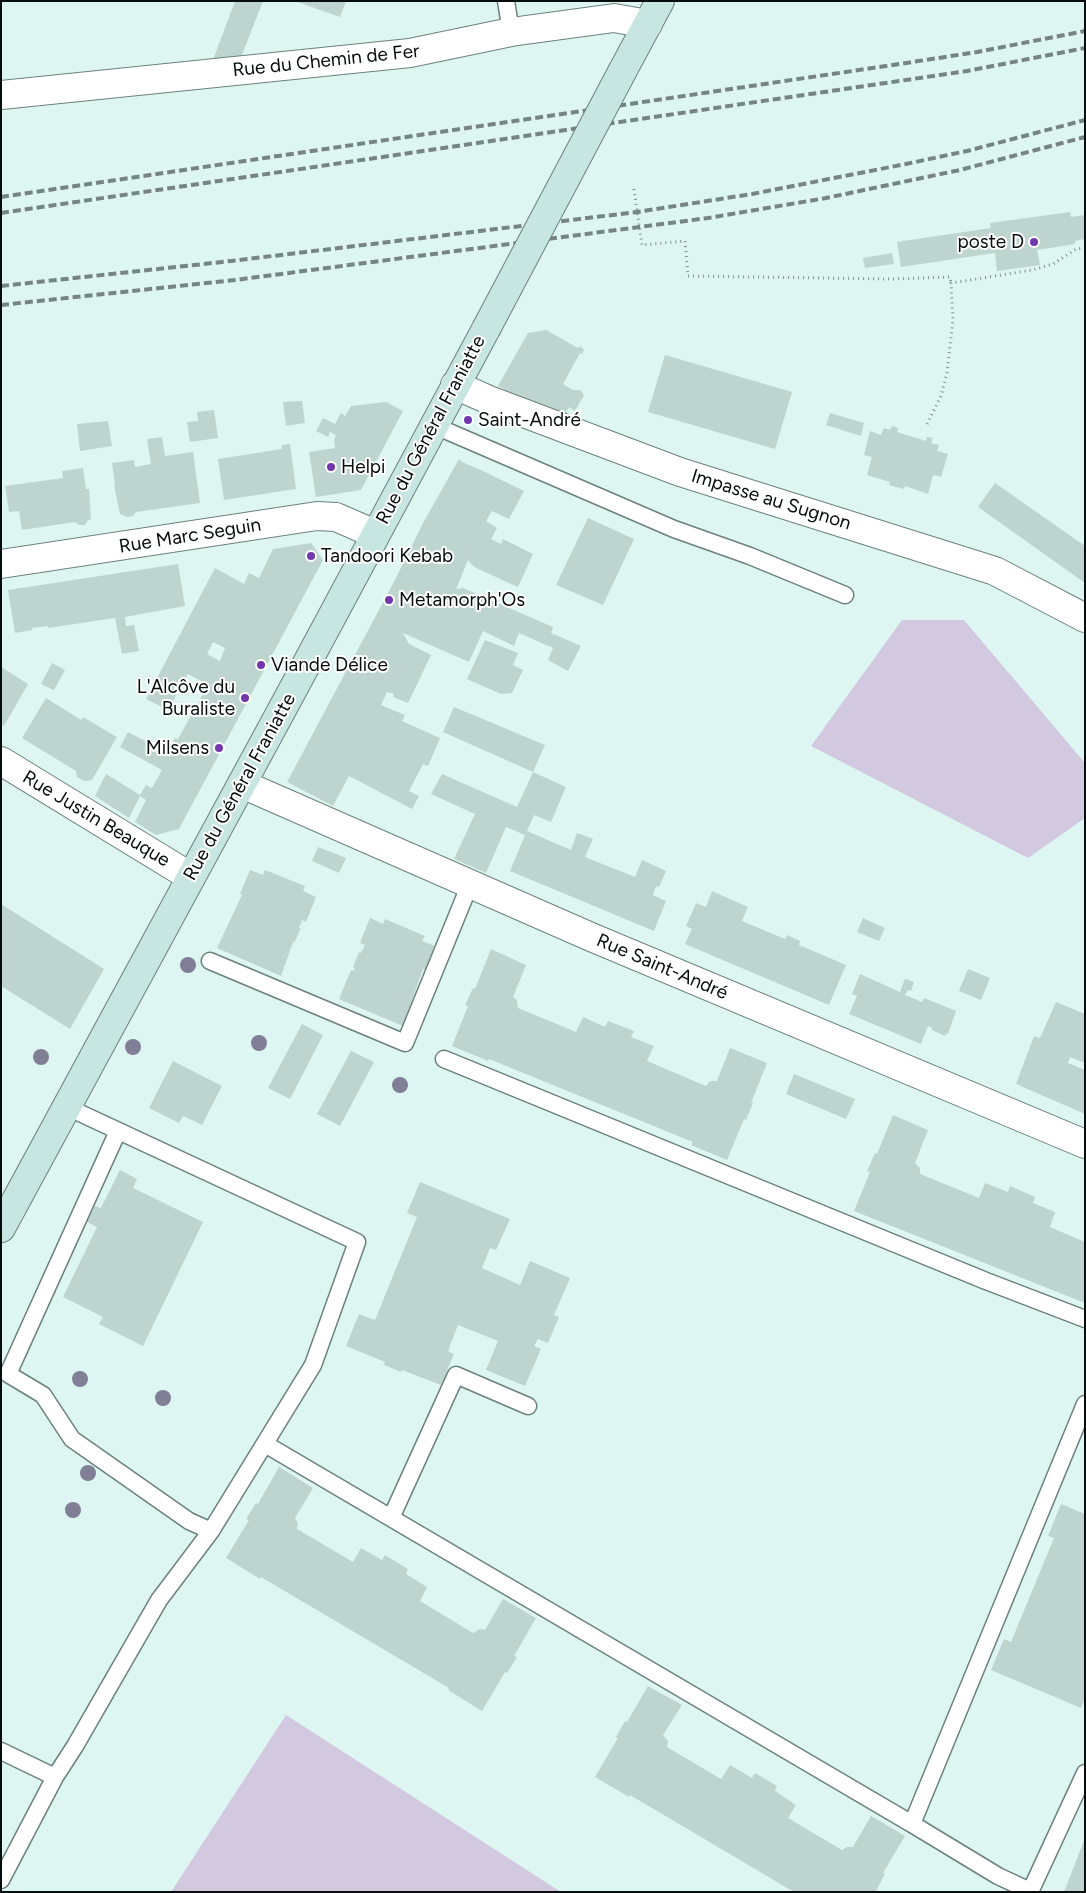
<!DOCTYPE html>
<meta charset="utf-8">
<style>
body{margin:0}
#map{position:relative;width:1086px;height:1893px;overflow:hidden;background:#def6f1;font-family:Figtree,sans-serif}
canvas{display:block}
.frame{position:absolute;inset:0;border:2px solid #060d0c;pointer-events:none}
</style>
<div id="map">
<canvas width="1086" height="1893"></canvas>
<div class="frame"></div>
</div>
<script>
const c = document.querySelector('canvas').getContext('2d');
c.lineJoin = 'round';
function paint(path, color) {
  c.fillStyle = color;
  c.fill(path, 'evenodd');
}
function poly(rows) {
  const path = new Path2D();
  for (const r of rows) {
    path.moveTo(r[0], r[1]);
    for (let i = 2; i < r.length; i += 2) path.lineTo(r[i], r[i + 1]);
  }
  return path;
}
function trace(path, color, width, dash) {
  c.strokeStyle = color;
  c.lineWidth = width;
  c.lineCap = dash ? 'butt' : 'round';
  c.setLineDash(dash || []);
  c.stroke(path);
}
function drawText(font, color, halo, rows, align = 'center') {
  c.font = font + ' Figtree,sans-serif';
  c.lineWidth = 4;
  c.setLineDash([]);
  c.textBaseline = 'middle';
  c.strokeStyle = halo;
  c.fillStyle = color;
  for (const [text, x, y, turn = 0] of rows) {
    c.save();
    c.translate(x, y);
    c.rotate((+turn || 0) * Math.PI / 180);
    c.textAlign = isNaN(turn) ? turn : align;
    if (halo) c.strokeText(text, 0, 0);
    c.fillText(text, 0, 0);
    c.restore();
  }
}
const green = poly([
 [902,620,964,620,1085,763,1085,818,1028,858,811,746],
 [286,1715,561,1892,171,1892]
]);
const building = poly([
 [235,1,263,1,238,65,210,68],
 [295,1,346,1,340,17],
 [1070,212,1071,217,1085,215,1085,239,1075,241,1075,244,1037,250,1040,265,997,271,995,253,901,267,897,242,991,228,990,223],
 [892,253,894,264,865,268,863,258],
 [546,330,578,348,580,346,584,350,582,354,580,353,563,384,573,390,581,390,584,395,575,411,569,407,560,423,498,386,528,333],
 [665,355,792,392,775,449,648,412],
 [302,401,305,423,286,426,283,402],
 [386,402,403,411,361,490,316,497,309,452,335,448,334,440,336,435,330,432,328,437,316,431,323,418,335,424,341,413,345,416,351,406],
 [214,410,218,438,190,442,187,422,198,421,197,412],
 [830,413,864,423,861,436,826,425],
 [108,421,112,446,80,451,77,424],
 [892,426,898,428,897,432,926,441,927,437,933,438,931,443,939,445,937,451,948,454,941,477,933,475,928,494,905,486,904,489,889,485,890,482,867,475,872,457,864,455,870,431,881,435,884,428,890,430],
 [162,437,165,456,193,452,200,503,136,512,133,516,127,517,120,514,114,485,115,485,112,463,134,460,135,467,151,464,147,439],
 [290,444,296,489,224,500,218,459,282,449,282,445],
 [459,459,462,462,483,471,524,491,509,519,492,511,486,521,497,528,491,539,501,544,503,539,533,554,518,587,474,567,468,560,456,589,463,588,553,627,551,633,581,646,568,671,548,660,553,648,519,633,514,646,483,631,469,662,403,633,409,644,431,655,408,703,393,697,394,694,387,692,381,705,405,715,402,721,440,738,428,766,423,764,409,791,419,796,412,809,349,776,333,806,287,782,396,578,422,525],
 [83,468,86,489,89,489,91,520,88,520,85,525,79,525,75,522,22,530,19,511,9,512,5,486,63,478,62,471],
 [995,483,1085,546,1085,583,978,507],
 [588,518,634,539,603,605,556,585],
 [311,543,323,560,179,829,156,835,135,822,146,800,140,796,129,818,95,796,106,774,140,795,146,785,152,788,162,770,120,747,128,732,164,751,164,754,170,757,172,752,169,750,175,738,178,739,209,683,203,682,188,674,168,710,146,699,215,568,244,584,249,573,259,578,273,549],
 [213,642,225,648,220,661,207,654],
 [178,564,185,606,125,617,126,626,134,625,139,651,122,654,115,618,48,628,48,626,32,628,32,630,15,633,8,590],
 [485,640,518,653,513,665,523,670,512,693,501,694,467,679],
 [52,663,65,670,54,690,41,684],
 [1,667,28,684,4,726,1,724],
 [46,698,81,720,83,717,117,737,92,780,84,781,77,777,76,771,22,738],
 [454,707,545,745,533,772,443,732],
 [533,772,566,787,551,822,534,815,527,831,571,850,577,833,588,837,593,839,585,857,635,877,642,860,666,871,659,887,656,886,653,895,666,901,654,931,510,871,525,835,506,827,486,873,454,859,475,814,431,794,442,774,517,807],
 [318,847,346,858,339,873,312,861],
 [250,870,263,875,265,870,305,886,303,891,316,897,306,922,302,920,299,928,301,928,294,943,293,942,281,976,217,948,242,895,240,894],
 [712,891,748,907,742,921,785,939,787,935,800,941,799,945,846,965,829,1005,685,944,692,929,686,926,696,903,706,907],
 [1,904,104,969,70,1029,1,986],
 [370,918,383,924,385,919,425,936,422,941,435,946,426,970,423,969,403,1026,339,999,351,970,353,971,355,968,353,967,359,952,361,953,365,945,360,943],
 [863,918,885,928,879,941,857,932],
 [491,949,526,965,513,997,517,1000,518,1008,576,1032,583,1017,605,1027,608,1021,634,1031,631,1037,654,1046,647,1061,706,1086,710,1081,717,1081,730,1048,767,1063,751,1103,753,1103,746,1120,744,1119,727,1160,691,1145,693,1142,489,1059,488,1061,452,1046,468,1006,465,1005,473,988,475,989],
 [968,969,990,978,981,1000,959,991],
 [860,974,900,992,905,979,914,982,911,991,908,990,905,995,922,1002,924,998,956,1011,948,1034,946,1033,945,1036,932,1030,932,1028,928,1026,921,1044,849,1014,857,996,852,994],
 [1056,1002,1085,1014,1085,1063,1070,1057,1068,1063,1085,1070,1085,1114,1016,1084,1034,1036,1040,1038],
 [302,1024,323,1035,290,1099,268,1088],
 [351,1051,374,1062,340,1126,317,1114],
 [173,1061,222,1086,202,1125,183,1116,179,1123,149,1108],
 [794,1074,855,1099,846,1119,786,1094],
 [893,1115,928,1130,915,1163,920,1168,920,1174,979,1198,985,1183,1008,1192,1010,1186,1035,1197,1033,1203,1055,1212,1050,1227,1085,1242,1085,1303,854,1211,870,1172,867,1171,875,1153,877,1154],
 [120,1170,137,1179,133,1188,203,1222,143,1346,99,1324,103,1317,63,1297,97,1227,87,1222,95,1206,101,1208],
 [420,1182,510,1219,496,1250,490,1248,482,1268,520,1285,530,1261,570,1278,554,1315,559,1317,548,1343,538,1339,534,1346,541,1349,525,1386,486,1370,498,1341,458,1325,448,1351,454,1354,441,1385,402,1370,401,1372,384,1365,385,1362,346,1346,359,1314,375,1320,417,1217,407,1213],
 [279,1467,313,1488,295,1518,298,1523,297,1529,353,1562,361,1548,382,1560,385,1555,408,1569,406,1574,427,1587,420,1601,473,1633,480,1629,485,1630,503,1599,536,1618,514,1656,517,1657,507,1673,505,1672,482,1711,448,1690,449,1688,261,1577,260,1579,226,1558,249,1520,246,1519,256,1503,258,1504],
 [1061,1504,1085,1514,1085,1698,1081,1708,991,1670,1004,1639,1011,1642,1054,1538,1048,1536],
 [648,1686,682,1705,663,1735,668,1741,667,1747,721,1779,730,1765,752,1778,755,1773,777,1786,775,1791,796,1805,788,1818,842,1850,847,1847,853,1847,871,1816,905,1836,883,1873,885,1874,876,1891,794,1892,630,1795,629,1797,595,1777,618,1738,616,1737,625,1721,627,1722],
 [1085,1838,1085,1892,1064,1892]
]);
const path = poly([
 [634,189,642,245,685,241,688,276,891,279,950,277,951,283],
 [927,424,941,396,947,373,953,319,951,283,1032,270,1053,264,1076,249,1085,248]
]);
const service = poly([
 [506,1,511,32],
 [433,425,674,529,750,556,845,595],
 [210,961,405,1043,470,884],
 [444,1059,986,1281,1085,1319],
 [67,1107,357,1242,313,1365,211,1531,189,1521,72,1439,43,1395,8,1374,118,1131],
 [528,1406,456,1375,391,1518,912,1824],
 [265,1444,391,1518],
 [1,1751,55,1777],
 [1,1880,55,1777,75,1746,159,1600,211,1531],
 [1030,1891,998,1876,912,1824,1085,1404],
 [1030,1892,1085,1773]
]);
const minor = poly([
 [1,95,410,53,511,32,614,18,648,24],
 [455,385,489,400,680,472,995,571,1085,618],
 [1,564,317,516,336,517,375,534],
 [1,761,191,877]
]);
const tertiary = poly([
 [242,784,591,937,1085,1144]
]);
const secondary = poly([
 [623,70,660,1],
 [1,1228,291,693,486,329]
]);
const rail = poly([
 [1,197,893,65,977,52,1085,31],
 [1,213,967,71,1085,48],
 [1,286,231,261,637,212,752,194,906,164,967,151,1085,120],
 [1,305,235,280,708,218,826,198,960,170,1085,137]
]);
const secondaryBridge = poly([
 [486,329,623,70]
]);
const trees = [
 [188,965],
 [259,1043],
 [133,1047],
 [41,1057],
 [400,1085],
 [80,1379],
 [163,1398],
 [88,1473],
 [73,1510]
];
const markers = [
 [1034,242,5,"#7237ac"],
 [468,420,5,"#7237ac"],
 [331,467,5,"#7237ac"],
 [311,556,5,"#7237ac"],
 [389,600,5,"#7237ac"],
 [261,665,5,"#7237ac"],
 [245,698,5,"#7237ac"],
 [219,748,5,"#7237ac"]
];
const streetNames = [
 ["Rue du Chemin de Fer",326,61,-6],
 ["Rue du Général Franiatte",431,430,-62],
 ["Impasse au Sugnon",771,500,17],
 ["Rue Marc Seguin",190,536,-9],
 ["Rue du Général Franiatte",240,787,-61],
 ["Rue Justin Beauque",96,819,31],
 ["Rue Saint-André",662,967,23]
];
const poiNames = [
 ["poste D",1024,242,"right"],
 ["Saint-André",478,420],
 ["Helpi",341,467],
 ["Tandoori Kebab",321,556],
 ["Metamorph'Os",399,600],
 ["Viande Délice",271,665],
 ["L'Alcôve du",235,687,"right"],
 ["Buraliste",235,709,"right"],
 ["Milsens",209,748,"right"]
];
paint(green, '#d2c9e0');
paint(building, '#bdd4cf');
trace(service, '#6c817d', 19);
trace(minor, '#6c817d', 30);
trace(tertiary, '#6c817d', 30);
trace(secondary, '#6c817d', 30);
trace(path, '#80918e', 3, [1, 4]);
trace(service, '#fff', 16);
trace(minor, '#fff', 28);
trace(tertiary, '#fff', 28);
trace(secondary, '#c7e5e1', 28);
trace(rail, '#768582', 4, [8, 4]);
trace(secondaryBridge, '#6c817d', 30, []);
trace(secondaryBridge, '#c7e5e1', 28);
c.fillStyle = '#807f96';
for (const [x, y] of trees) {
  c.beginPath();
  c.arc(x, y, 8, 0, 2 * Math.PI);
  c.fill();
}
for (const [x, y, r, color] of markers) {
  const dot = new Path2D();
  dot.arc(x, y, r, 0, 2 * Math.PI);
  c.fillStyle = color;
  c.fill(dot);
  trace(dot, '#fff', 2);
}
drawText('19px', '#060d0c', '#fff', streetNames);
drawText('19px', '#060d0c', '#fff', poiNames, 'left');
</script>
